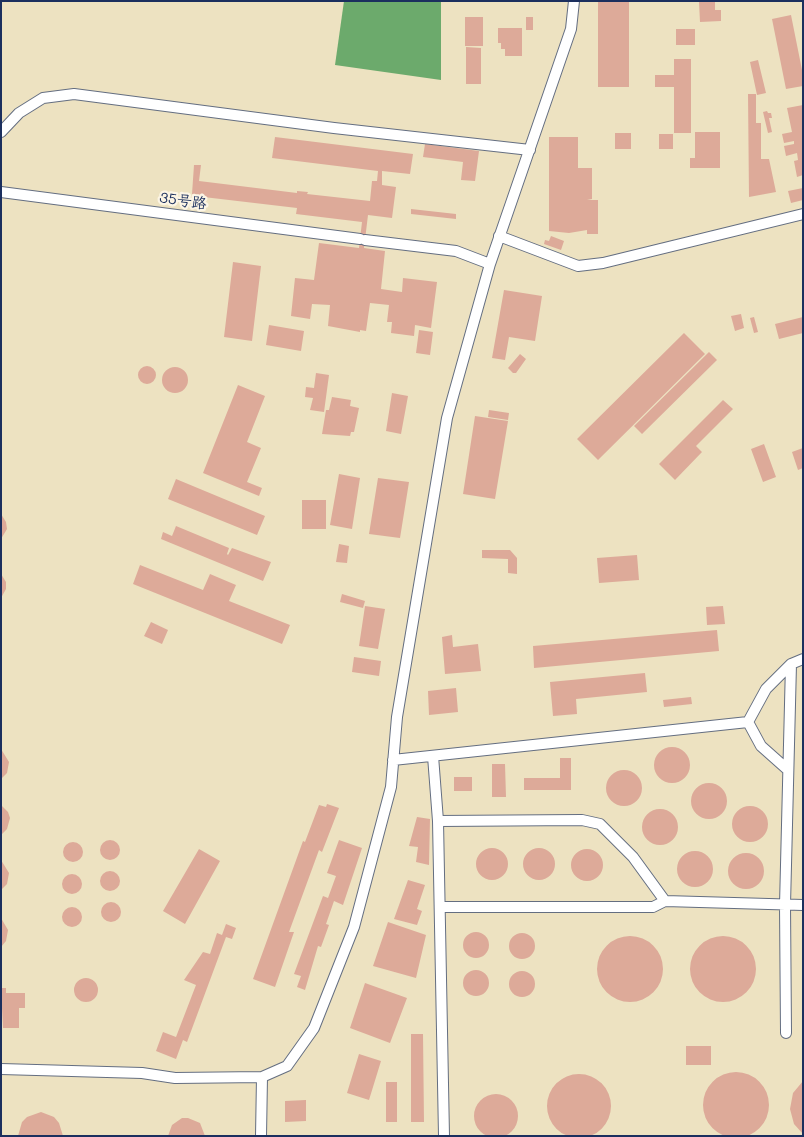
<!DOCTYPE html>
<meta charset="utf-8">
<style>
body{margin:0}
#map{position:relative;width:804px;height:1137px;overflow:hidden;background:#ede2c1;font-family:Mali,sans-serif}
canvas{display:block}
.frame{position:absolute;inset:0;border:2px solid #1b2f5e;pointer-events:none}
</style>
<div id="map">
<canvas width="804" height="1137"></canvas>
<div class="frame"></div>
</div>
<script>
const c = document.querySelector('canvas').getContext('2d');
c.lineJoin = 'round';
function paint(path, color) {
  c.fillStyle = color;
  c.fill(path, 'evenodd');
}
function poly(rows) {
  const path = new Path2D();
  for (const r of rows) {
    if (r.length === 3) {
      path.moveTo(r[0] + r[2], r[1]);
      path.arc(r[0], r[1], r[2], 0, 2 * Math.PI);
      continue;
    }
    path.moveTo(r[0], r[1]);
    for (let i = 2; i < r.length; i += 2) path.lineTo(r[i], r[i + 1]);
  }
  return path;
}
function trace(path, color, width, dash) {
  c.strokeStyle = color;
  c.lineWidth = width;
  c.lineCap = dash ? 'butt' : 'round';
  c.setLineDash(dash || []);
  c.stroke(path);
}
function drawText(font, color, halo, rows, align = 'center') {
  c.font = font + ' Mali,"LXGW WenKai TC",sans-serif';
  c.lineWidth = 4.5;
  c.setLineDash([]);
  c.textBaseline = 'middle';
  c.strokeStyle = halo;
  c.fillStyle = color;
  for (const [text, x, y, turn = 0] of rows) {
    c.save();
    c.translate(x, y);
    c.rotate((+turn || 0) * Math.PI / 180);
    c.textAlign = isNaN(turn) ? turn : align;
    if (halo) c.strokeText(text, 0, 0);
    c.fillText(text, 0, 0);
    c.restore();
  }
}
const forest = poly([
 [344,1,441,1,441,80,335,65]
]);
const building = poly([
 [598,2,629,2,629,87,598,87],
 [699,2,715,2,715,10,721,10,721,21,700,22],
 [791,15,803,75,803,86,786,89,772,19],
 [465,17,483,17,483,46,465,46],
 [526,17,533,17,533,30,526,30],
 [498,28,522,28,522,56,505,56,505,49,501,49,501,43,498,43],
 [676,29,695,29,695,45,676,45],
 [466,47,481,48,481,84,466,84],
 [674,59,691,59,691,133,674,133,674,87,655,87,655,75,674,75],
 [758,60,766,93,757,95,750,62],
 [748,94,756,94,756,123,761,123,761,159,769,159,776,192,749,197],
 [803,105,803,175,797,177,794,161,798,160,797,153,786,156,784,146,794,144,794,141,784,143,782,134,792,132,787,108],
 [767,111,768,113,771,113,772,118,769,118,772,132,768,133,763,112],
 [695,132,720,132,720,168,690,168,690,158,695,158],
 [615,133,631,133,631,149,615,149],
 [659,134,673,134,673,149,659,149],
 [275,137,413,154,410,174,382,171,382,185,396,187,392,218,368,215,364,248,385,251,381,289,402,292,403,278,437,282,431,328,415,325,414,336,391,333,392,322,387,322,389,305,370,303,366,331,360,330,360,332,328,326,330,305,312,304,310,319,291,316,295,278,314,280,319,243,359,248,362,222,296,214,297,208,195,196,192,194,194,165,201,165,199,181,297,193,297,191,308,192,307,194,370,201,372,181,377,181,378,171,272,158],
 [549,137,578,137,578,168,592,168,592,199,587,200,598,200,598,234,587,234,587,230,569,233,549,231],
 [425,144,479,151,475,181,461,180,463,162,423,157],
 [803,188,803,200,791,203,788,191],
 [411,209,456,214,456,219,411,214],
 [551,236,564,241,561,250,544,244,545,240,549,241],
 [233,262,261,266,252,341,224,337],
 [504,290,542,296,535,341,509,337,505,360,492,358],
 [741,314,744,328,735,331,731,316],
 [754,317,758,332,754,333,750,318],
 [803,317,803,333,779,339,775,324],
 [269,325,304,331,301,351,266,345],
 [419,330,433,332,430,355,416,353],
 [684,333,705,354,598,460,577,439],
 [709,352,717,360,642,434,634,426],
 [520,354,526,359,516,373,513,373,508,368],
 [147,375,9],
 [175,380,13],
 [316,373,329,375,324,412,310,410,313,398,305,397,306,387,314,388],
 [238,385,265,396,247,442,261,448,247,482,262,488,259,496,203,473],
 [392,393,408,396,401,434,386,431],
 [332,397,351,400,350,406,359,408,354,432,351,432,350,436,322,434,326,410,329,410],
 [723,400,733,409,696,446,702,452,675,480,659,464],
 [489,410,509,413,508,420,488,417],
 [475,416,508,421,495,499,463,494],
 [764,444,776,477,763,482,751,449],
 [803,448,803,468,798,470,792,452],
 [339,474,360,478,352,529,330,525],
 [378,478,409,482,400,538,369,534],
 [176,479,265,516,257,535,168,499],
 [302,500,326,500,326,529,302,529],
 [1,514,6,522,7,529,1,539],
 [176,526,229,548,227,554,228,555,232,548,271,562,263,581,161,539,163,532,172,536],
 [339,544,349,546,347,563,336,562],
 [482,550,510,550,517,558,517,574,508,573,508,559,482,558],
 [637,555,639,580,599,583,597,558],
 [140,565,203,590,210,574,236,585,229,601,290,625,282,644,133,584],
 [1,574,6,582,6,589,1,598],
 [342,594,365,601,363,608,340,602],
 [365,606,385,609,378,649,359,646],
 [723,606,725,624,707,625,706,607],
 [151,622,168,630,162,644,144,636],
 [717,630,719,651,534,668,533,646],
 [452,635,453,647,478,644,481,671,445,674,442,637],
 [354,657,381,661,379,676,352,672],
 [645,673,647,692,576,699,577,714,553,716,550,682],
 [456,688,458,712,429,715,428,691],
 [691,697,692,704,664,707,663,700],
 [672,765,18],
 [1,749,9,762,7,773,1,779],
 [560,758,571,758,571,790,524,790,524,778,560,778],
 [492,764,505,764,506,797,492,797],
 [624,788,18],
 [454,777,472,777,472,791,454,791],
 [709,801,18],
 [327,804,339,808,322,852,319,850,289,932,294,932,275,987,253,979,303,841,305,842,319,805,326,807],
 [1,805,8,812,10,818,7,829,1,835],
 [750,824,18],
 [660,827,18],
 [417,817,430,819,429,865,416,862,418,847,409,846],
 [110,850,10],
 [339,840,362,848,343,905,334,901,326,924,329,925,321,947,318,946,305,990,297,987,301,976,294,974,323,896,328,898,336,876,327,873],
 [73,852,10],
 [539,864,16],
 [492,864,16],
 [587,865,16],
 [199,849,220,861,185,924,163,911],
 [695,869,18],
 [746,871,18],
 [1,860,9,873,7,884,1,890],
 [110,881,10],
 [72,884,10],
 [408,880,425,885,417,909,422,911,417,925,394,919],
 [111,912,10],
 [72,917,10],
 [1,918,8,930,6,941,1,947],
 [388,922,426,935,416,978,373,966],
 [226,924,236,928,232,939,226,937,187,1042,183,1040,176,1059,156,1051,163,1032,176,1037,196,985,184,980,203,952,210,954,217,933,222,935],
 [476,945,13],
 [522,946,13],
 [630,969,33],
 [723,969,33],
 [476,983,13],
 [522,984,13],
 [86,990,12],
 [365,983,407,998,390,1043,350,1028],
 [1,988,6,988,6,993,25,993,25,1008,19,1008,19,1028,3,1028],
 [411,1034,423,1034,424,1122,411,1122],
 [686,1046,711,1046,711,1065,686,1065],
 [359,1054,381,1061,369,1100,347,1093],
 [736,1105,33],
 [579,1106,32],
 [803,1081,803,1134,794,1124,790,1109,793,1093],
 [386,1082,397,1082,397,1122,386,1122],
 [496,1116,22],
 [306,1100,306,1121,285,1122,285,1101],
 [41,1112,54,1117,59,1123,63,1136,18,1136,22,1122,27,1117],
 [182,1118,188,1118,200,1123,205,1136,168,1136,172,1125]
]);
const minor = poly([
 [1,132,19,113,43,98,74,94,334,128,530,150],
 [1,192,360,239],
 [499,236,578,266,603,263,803,214],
 [365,240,456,251,490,264],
 [433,756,438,821,444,1136],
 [393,760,748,722],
 [788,770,761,746,748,722,766,689,791,664],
 [438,821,582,820,600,824,633,857,665,901],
 [440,907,653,907,665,901,803,905],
 [786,1033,785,905,791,664,803,659],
 [1,1069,142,1073,175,1078,262,1077,287,1066,314,1028,354,927,391,787,397,717,447,418,490,264,571,29,574,1],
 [261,1136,262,1077]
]);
const streetNames = [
 ["35号路",183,201,8]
];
paint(forest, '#6caa6c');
paint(building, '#da9');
trace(minor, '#646e81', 12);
trace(minor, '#fff', 10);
drawText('15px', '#1b2f5e', '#fcf5e5', streetNames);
</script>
